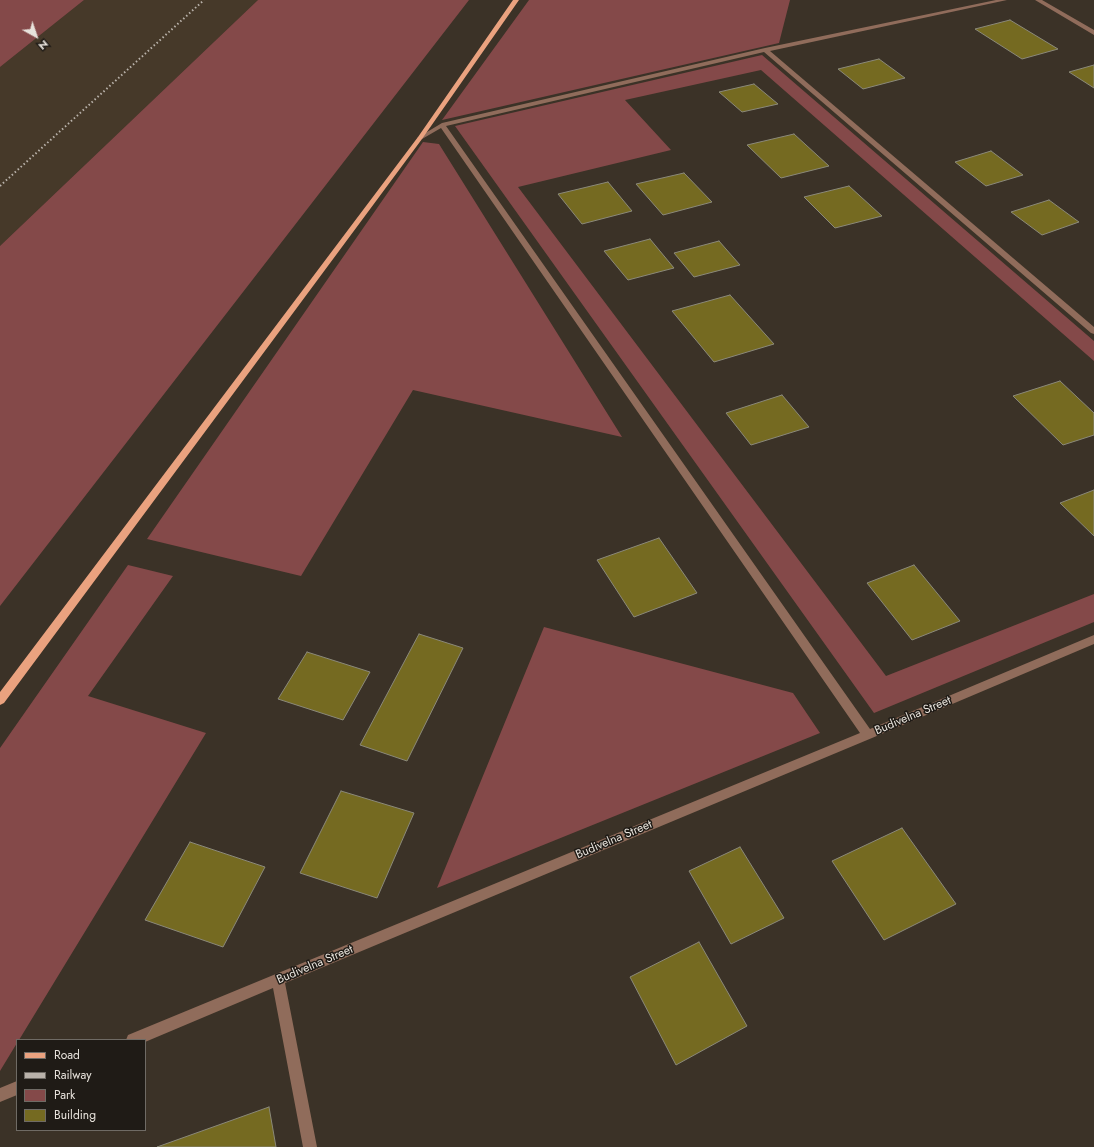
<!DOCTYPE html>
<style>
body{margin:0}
#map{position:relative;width:1094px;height:1147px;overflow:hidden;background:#3b3227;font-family:Jost,sans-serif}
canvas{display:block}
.legend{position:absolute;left:16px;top:1039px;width:130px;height:92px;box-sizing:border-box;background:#1f1b16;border:1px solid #6f6b65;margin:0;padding:5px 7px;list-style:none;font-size:12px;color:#e8e3dc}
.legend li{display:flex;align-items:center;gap:8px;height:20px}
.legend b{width:20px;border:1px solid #6f6b65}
.north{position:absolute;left:16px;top:16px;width:40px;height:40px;-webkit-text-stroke:3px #1f1b16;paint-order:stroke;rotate:140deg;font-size:11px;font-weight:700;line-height:16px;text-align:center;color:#e8e3dc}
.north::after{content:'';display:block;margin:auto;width:14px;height:18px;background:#e8e3dc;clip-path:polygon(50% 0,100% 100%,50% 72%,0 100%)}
</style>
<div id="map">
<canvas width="1094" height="1147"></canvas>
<ul class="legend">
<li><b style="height:5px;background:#eaa27f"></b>Road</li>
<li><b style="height:5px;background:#b9b2aa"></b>Railway</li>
<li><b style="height:11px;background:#844949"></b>Park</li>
<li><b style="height:11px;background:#756a21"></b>Building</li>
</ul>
<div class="north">N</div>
</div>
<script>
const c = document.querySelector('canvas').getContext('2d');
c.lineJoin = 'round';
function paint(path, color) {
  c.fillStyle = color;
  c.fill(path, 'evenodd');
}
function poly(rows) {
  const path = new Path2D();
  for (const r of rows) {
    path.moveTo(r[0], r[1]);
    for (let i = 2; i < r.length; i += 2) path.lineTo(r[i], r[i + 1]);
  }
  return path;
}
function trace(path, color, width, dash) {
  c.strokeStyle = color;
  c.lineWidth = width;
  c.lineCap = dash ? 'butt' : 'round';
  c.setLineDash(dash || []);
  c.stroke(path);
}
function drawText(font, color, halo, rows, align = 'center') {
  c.font = font + ' Jost,sans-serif';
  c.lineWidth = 3;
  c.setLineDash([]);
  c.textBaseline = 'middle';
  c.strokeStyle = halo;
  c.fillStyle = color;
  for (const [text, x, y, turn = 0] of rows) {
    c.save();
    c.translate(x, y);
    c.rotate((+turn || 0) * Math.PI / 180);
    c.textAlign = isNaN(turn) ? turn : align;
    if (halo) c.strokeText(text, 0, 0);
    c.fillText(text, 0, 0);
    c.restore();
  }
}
const built = poly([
 [84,0,258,0,0,246,0,67]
]);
const green = poly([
 [0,0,84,0,0,67],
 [258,0,469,0,0,606,0,246],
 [529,0,790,0,779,43,442,120],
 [762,55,1094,341,1094,361,761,70,625,100,671,150,518,187,886,676,1094,594,1094,622,874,713,455,126],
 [423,142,439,144,622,437,413,390,301,576,147,539],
 [128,565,173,576,88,696,206,733,19,1040,17,1040,17,1043,0,1071,0,748],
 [544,627,793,693,820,733,437,888]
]);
const building = poly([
 [1010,20,1058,49,1022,59,975,29,1010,20],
 [879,59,905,78,863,89,838,69,879,59],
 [1094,65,1094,88,1069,72,1094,65],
 [754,84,778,104,742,112,719,92,754,84],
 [794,134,829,166,781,178,747,145,794,134],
 [991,151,1023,175,986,186,955,162,991,151],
 [684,173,712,202,663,215,636,184,684,173],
 [608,182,632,211,582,224,558,194,608,182],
 [849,186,882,216,835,228,804,197,849,186],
 [1049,200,1079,222,1042,235,1011,212,1049,200],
 [650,239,674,268,628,280,604,251,650,239],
 [719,241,740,265,694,277,674,253,719,241],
 [730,295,774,344,714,362,672,311,730,295],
 [1060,381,1094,413,1094,435,1063,445,1013,396,1060,381],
 [782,395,809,427,751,445,726,413,782,395],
 [1094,490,1094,536,1060,503,1094,490],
 [659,538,697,593,634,617,597,560,659,538],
 [914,565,960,621,912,640,867,583,914,565],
 [419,634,463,648,407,761,360,745,419,634],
 [307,652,370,672,343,720,278,699,307,652],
 [341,791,414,813,377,898,300,873,341,791],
 [902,828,956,904,884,940,832,861,902,828],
 [190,842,265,867,223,947,145,920,190,842],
 [740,847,784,918,731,944,689,871,740,847],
 [699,942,747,1026,676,1065,630,977,699,942],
 [269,1107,276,1147,157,1147,269,1107]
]);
const minor = poly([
 [996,0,1007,0,770,51,1094,327,1094,334,1091,333,764,52,446,126,870,729,1094,635,1094,644,872,738,285,983,317,1147,303,1147,273,988,145,1042,145,1040,126,1040,128,1035,860,733,441,128,422,139,417,138,442,123,765,48,996,0],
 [1035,0,1042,0,1094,30,1094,35,1035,0],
 [17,1081,17,1095,0,1102,0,1088,17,1081]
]);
const major = poly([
 [513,0,519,0,422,139,4,703,0,705,0,692,418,137,513,0]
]);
const rail = poly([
 [0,186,204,0]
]);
const streetNames = [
 ["Budivelna Street",913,716,-23],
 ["Budivelna Street",614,840,-23],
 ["Budivelna Street",315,965,-23]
];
paint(built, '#463929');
paint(green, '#844949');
paint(building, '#756a21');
trace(building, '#8b897a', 1);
paint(minor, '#906c5b');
paint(major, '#eaa27f');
trace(rail, '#b9b2aa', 2, [1.5, 2.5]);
drawText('12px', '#e8e3dc', '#1f1b16', streetNames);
</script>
